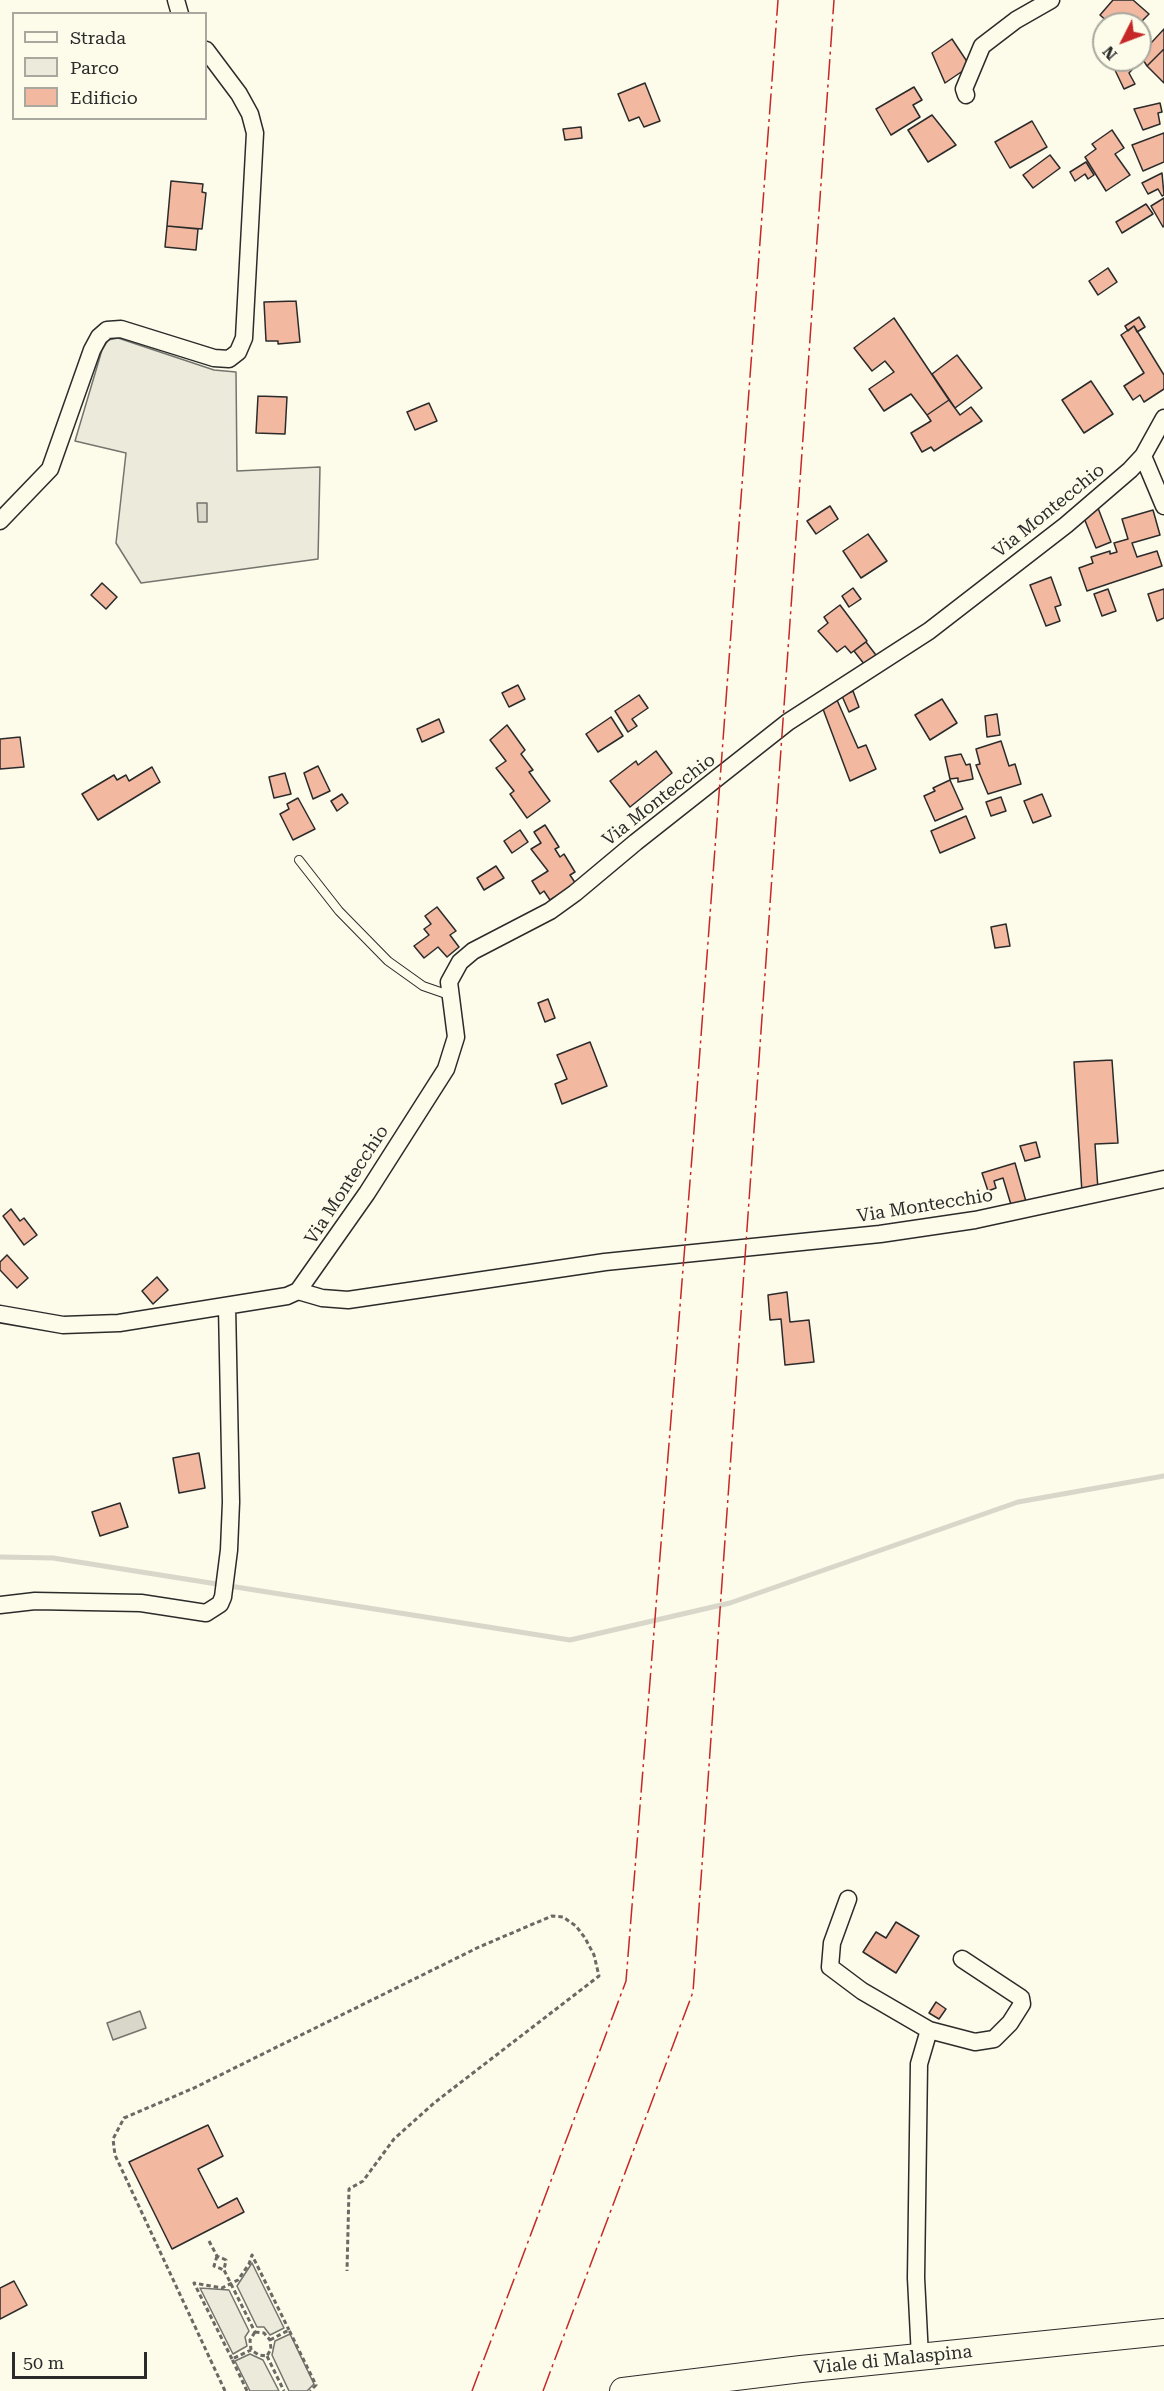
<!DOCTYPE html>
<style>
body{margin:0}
#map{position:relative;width:1164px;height:2391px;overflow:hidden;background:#fdfbea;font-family:"Roboto Serif",serif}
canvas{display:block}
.legend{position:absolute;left:12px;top:12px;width:195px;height:108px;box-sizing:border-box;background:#fdfbea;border:2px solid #a9a89e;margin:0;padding:8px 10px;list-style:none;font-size:18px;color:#2b2b2b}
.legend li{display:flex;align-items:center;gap:12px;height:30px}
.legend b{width:30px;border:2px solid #a9a89e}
.north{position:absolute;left:1092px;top:12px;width:60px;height:60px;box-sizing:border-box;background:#fdfbea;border:2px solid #a9a89e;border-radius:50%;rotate:228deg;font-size:16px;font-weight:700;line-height:24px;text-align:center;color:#2b2b2b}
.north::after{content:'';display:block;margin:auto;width:21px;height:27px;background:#c62828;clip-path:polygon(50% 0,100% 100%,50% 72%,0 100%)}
.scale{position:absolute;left:12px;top:2352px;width:135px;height:27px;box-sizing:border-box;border:3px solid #2b2b2b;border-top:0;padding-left:8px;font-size:18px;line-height:21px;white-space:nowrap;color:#2b2b2b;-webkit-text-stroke:4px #fdfbea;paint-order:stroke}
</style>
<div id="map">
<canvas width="1164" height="2391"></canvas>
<ul class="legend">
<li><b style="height:8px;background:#fdfbea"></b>Strada</li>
<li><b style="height:16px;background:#ecebdb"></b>Parco</li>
<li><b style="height:16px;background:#f2b8a0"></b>Edificio</li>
</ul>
<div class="north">N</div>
<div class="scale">50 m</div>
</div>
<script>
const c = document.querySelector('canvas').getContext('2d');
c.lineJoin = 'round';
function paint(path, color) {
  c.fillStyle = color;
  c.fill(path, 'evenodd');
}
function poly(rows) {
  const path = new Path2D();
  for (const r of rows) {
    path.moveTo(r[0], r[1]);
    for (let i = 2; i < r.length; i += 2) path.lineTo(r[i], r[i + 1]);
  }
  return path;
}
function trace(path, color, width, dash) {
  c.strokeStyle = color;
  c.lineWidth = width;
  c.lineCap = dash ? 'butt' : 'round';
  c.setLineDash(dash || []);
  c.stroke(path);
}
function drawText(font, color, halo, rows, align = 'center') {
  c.font = font + ' "Roboto Serif",serif';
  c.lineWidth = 4.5;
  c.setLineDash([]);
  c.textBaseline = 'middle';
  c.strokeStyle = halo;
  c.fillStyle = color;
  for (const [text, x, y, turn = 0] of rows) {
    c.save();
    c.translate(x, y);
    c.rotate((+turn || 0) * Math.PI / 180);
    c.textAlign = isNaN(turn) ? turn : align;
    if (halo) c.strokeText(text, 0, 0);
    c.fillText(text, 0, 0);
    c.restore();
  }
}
const green = poly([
 [118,338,214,370,236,372,237,471,320,467,318,559,141,583,116,543,126,453,75,441,102,350,108,340,118,338],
 [252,2263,284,2328,270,2335,264,2327,257,2327,237,2286,252,2263],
 [200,2288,229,2290,249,2331,245,2337,247,2346,233,2354,200,2288],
 [290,2334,314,2384,307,2391,289,2391,272,2355,275,2341,290,2334],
 [250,2354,263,2360,279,2391,250,2391,235,2361,250,2354]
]);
const water = poly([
 [197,503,207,503,207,522,198,522,197,503],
 [140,2011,146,2028,113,2040,107,2023,140,2011]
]);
const stream = poly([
 [0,1557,53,1558,570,1640,730,1603,1018,1502,1164,1476]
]);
const building = poly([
 [1113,0,1133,0,1149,14,1139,24,1110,24,1100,15,1113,0],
 [1164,29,1164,49,1147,66,1140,55,1164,29],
 [952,39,970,66,945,83,932,53,952,39],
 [1164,49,1164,83,1147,66,1164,49],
 [1126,60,1139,62,1129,73,1135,84,1124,89,1114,68,1126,60],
 [645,83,660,121,644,127,639,117,629,121,618,94,645,83],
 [914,87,922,100,913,105,920,117,891,135,876,109,914,87],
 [1160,103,1162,112,1158,113,1160,124,1143,130,1134,109,1160,103],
 [932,115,956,145,928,162,908,130,932,115],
 [1032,121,1047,147,1010,168,995,142,1032,121],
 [581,127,582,138,565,140,563,129,581,127],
 [1112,130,1124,148,1115,154,1130,175,1106,191,1085,157,1096,149,1092,144,1112,130],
 [1164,133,1164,162,1143,171,1132,145,1164,133],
 [1050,155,1060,168,1033,188,1023,175,1050,155],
 [1086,162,1094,175,1088,179,1085,174,1075,181,1070,172,1086,162],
 [1162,173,1164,195,1162,196,1158,189,1148,194,1142,183,1162,173],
 [171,181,203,184,202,192,206,193,202,229,167,226,171,181],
 [1164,198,1164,226,1163,227,1151,206,1164,198],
 [1146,204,1153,214,1122,233,1116,222,1146,204],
 [167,226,198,229,196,250,165,247,167,226],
 [1108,268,1117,282,1098,295,1089,281,1108,268],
 [296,301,300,342,278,344,278,341,266,341,264,302,296,301],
 [1139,317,1145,327,1137,332,1134,326,1128,331,1125,326,1139,317],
 [894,318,949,400,927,415,911,394,884,411,869,389,894,372,885,361,872,371,854,348,894,318],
 [1134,326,1164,375,1164,389,1144,402,1140,395,1133,400,1124,386,1144,373,1121,335,1134,326],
 [957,355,982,388,955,408,932,374,957,355],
 [1091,381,1113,414,1084,433,1062,400,1091,381],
 [258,396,287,397,285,434,256,433,258,396],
 [949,400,960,415,971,407,982,421,934,451,931,447,922,452,911,433,931,421,927,415,949,400],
 [429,403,437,421,415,430,407,412,429,403],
 [830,506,838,519,816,534,807,521,830,506],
 [1098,508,1111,542,1096,548,1084,518,1098,508],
 [1153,510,1160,535,1132,543,1137,557,1157,551,1162,566,1087,591,1079,568,1093,563,1091,557,1110,551,1110,554,1117,552,1114,543,1128,539,1122,519,1153,510],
 [868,534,887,561,861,578,843,551,868,534],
 [1051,577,1061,605,1055,607,1060,621,1046,626,1030,585,1051,577],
 [102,583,117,597,106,609,91,595,102,583],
 [853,588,861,599,849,607,842,596,853,588],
 [1108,589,1116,611,1102,616,1094,594,1108,589],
 [1164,589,1164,618,1157,621,1148,594,1164,589],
 [840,605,867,641,851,653,845,646,837,652,818,631,828,623,824,617,840,605],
 [866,642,879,659,868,669,854,651,866,642],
 [518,685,525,699,509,707,502,693,518,685],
 [853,691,859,707,849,712,842,696,853,691],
 [639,695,648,708,632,719,637,726,628,732,615,711,639,695],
 [942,699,957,723,930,740,915,715,942,699],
 [837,700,858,748,866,745,876,769,850,781,823,709,837,700],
 [997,714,1000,735,987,737,985,716,997,714],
 [611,717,623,736,598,752,586,734,611,717],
 [439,719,444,732,422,742,417,729,439,719],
 [507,725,525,750,521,754,533,770,529,772,550,801,527,818,510,794,514,791,496,768,506,761,490,740,507,725],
 [20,737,24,767,0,769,0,739,20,737],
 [1001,741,1009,766,1015,764,1021,784,988,794,976,765,980,764,976,749,1001,741],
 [656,751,672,773,630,807,610,781,636,761,638,765,656,751],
 [961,754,966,765,970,764,973,779,958,782,958,778,950,779,945,757,961,754],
 [318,766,330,791,313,799,304,773,318,766],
 [152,767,160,782,98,820,82,794,114,775,117,780,126,775,129,781,152,767],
 [285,773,291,794,274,798,269,777,285,773],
 [950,780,963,809,935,821,924,796,935,791,933,788,950,780],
 [342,794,348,803,337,811,331,801,342,794],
 [1042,794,1051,816,1033,823,1024,801,1042,794],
 [1001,797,1006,811,991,816,986,802,1001,797],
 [298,798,315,829,293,840,280,814,289,809,287,804,298,798],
 [966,816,975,838,940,853,931,831,966,816],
 [545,825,559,847,555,849,560,857,564,854,575,872,570,875,576,884,550,900,544,891,540,894,532,881,548,871,531,849,541,843,534,832,545,825],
 [520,830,528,842,512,853,504,841,520,830],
 [496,866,504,878,484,890,477,878,496,866],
 [437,907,456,931,450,935,459,947,447,957,438,947,424,958,414,946,429,935,424,929,431,924,425,916,437,907],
 [1006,924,1010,946,995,948,991,927,1006,924],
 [548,999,555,1018,545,1022,538,1003,548,999],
 [590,1042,607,1086,562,1104,555,1084,567,1079,557,1055,590,1042],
 [1112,1060,1118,1143,1095,1144,1098,1190,1082,1193,1074,1062,1112,1060],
 [1036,1142,1040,1157,1025,1161,1020,1146,1036,1142],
 [1015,1163,1027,1205,1012,1208,1003,1178,994,1181,996,1188,988,1191,982,1173,1015,1163],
 [11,1209,20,1221,24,1218,37,1235,24,1245,3,1216,11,1209],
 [7,1255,28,1278,17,1288,0,1270,0,1262,7,1255],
 [157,1277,168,1290,153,1304,142,1291,157,1277],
 [787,1292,790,1322,809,1320,814,1362,785,1365,781,1319,770,1320,768,1295,787,1292],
 [199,1453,205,1488,179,1493,173,1458,199,1453],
 [120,1503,128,1527,100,1536,92,1512,120,1503],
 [896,1922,919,1936,896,1973,863,1952,876,1932,886,1938,896,1922],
 [936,2002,946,2009,939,2019,929,2013,936,2002],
 [208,2125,223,2156,198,2169,218,2208,237,2198,244,2212,172,2249,129,2162,208,2125],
 [14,2281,27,2305,0,2319,0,2288,14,2281]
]);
const path = poly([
 [209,2241,217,2256,226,2260,224,2270,255,2332],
 [217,2256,214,2266,224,2270],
 [255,2332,264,2333,270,2340,271,2349,267,2356,259,2355,251,2350,250,2340,255,2332],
 [270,2340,289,2330,316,2385,310,2391],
 [267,2356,284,2391],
 [232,2359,194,2283,222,2288,238,2280,249,2264,252,2255,289,2330],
 [225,2391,115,2155,113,2139,124,2118,194,2088,479,1947,552,1916,563,1917,576,1926,585,1938,594,1955,599,1976,434,2103,394,2139,363,2181,349,2189,347,2271],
 [247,2391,232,2359,251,2350]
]);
const lane = poly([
 [299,860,339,911,388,961,423,986,449,995]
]);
const street = poly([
 [176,0,180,14],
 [966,95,964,89,982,46,1016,20,1051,0],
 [1143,456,1164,506],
 [0,521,50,469,92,350,99,337,107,330,121,329,214,358,229,359,238,352,244,338,255,133,250,114,239,94,206,50],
 [298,1291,322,1298,348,1300,605,1262,880,1234,975,1220,1164,1179],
 [0,1314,63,1325,119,1323,287,1296,298,1291,367,1193,446,1069,456,1037,449,982,460,962,473,951,550,911,575,893,636,842,788,722,929,631,1066,525,1130,470,1143,456,1164,418],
 [0,1605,35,1601,141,1603,206,1613,220,1604,223,1597,229,1550,231,1502,227,1306],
 [848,1899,832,1943,830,1967,862,1991,929,2030,919,2064,916,2278,920,2357],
 [929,2030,975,2042,994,2039,1010,2023,1022,2004,1021,1998,962,1959]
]);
const primary = poly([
 [623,2391,801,2369,1164,2332]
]);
const power = poly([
 [472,2391,626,1981,693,1144,778,0],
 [543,2391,693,1992,834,0]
]);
const streetNames = [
 ["Via Montecchio",1049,511,-39],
 ["Via Montecchio",659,800,-38],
 ["Via Montecchio",347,1185,-57],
 ["Via Montecchio",925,1206,-9],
 ["Viale di Malaspina",893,2360,-6]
];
paint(green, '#ecebdb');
trace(green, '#74746e', 1.5);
paint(water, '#d8d7c9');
trace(water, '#74746e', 1.5);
trace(stream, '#d8d7c9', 5);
paint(building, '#f2b8a0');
trace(building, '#2b2b2b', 1.5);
trace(lane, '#2b2b2b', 10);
trace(street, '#2b2b2b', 19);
trace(primary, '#2b2b2b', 28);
trace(path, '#6a6964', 3, [4.5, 3]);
trace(lane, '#fdfbea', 8);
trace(street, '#fdfbea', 16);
trace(primary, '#fdfbea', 26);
trace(power, '#c62828', 1.5, [21, 4.5, 3, 4.5]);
drawText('18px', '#2b2b2b', '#fdfbea', streetNames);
</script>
